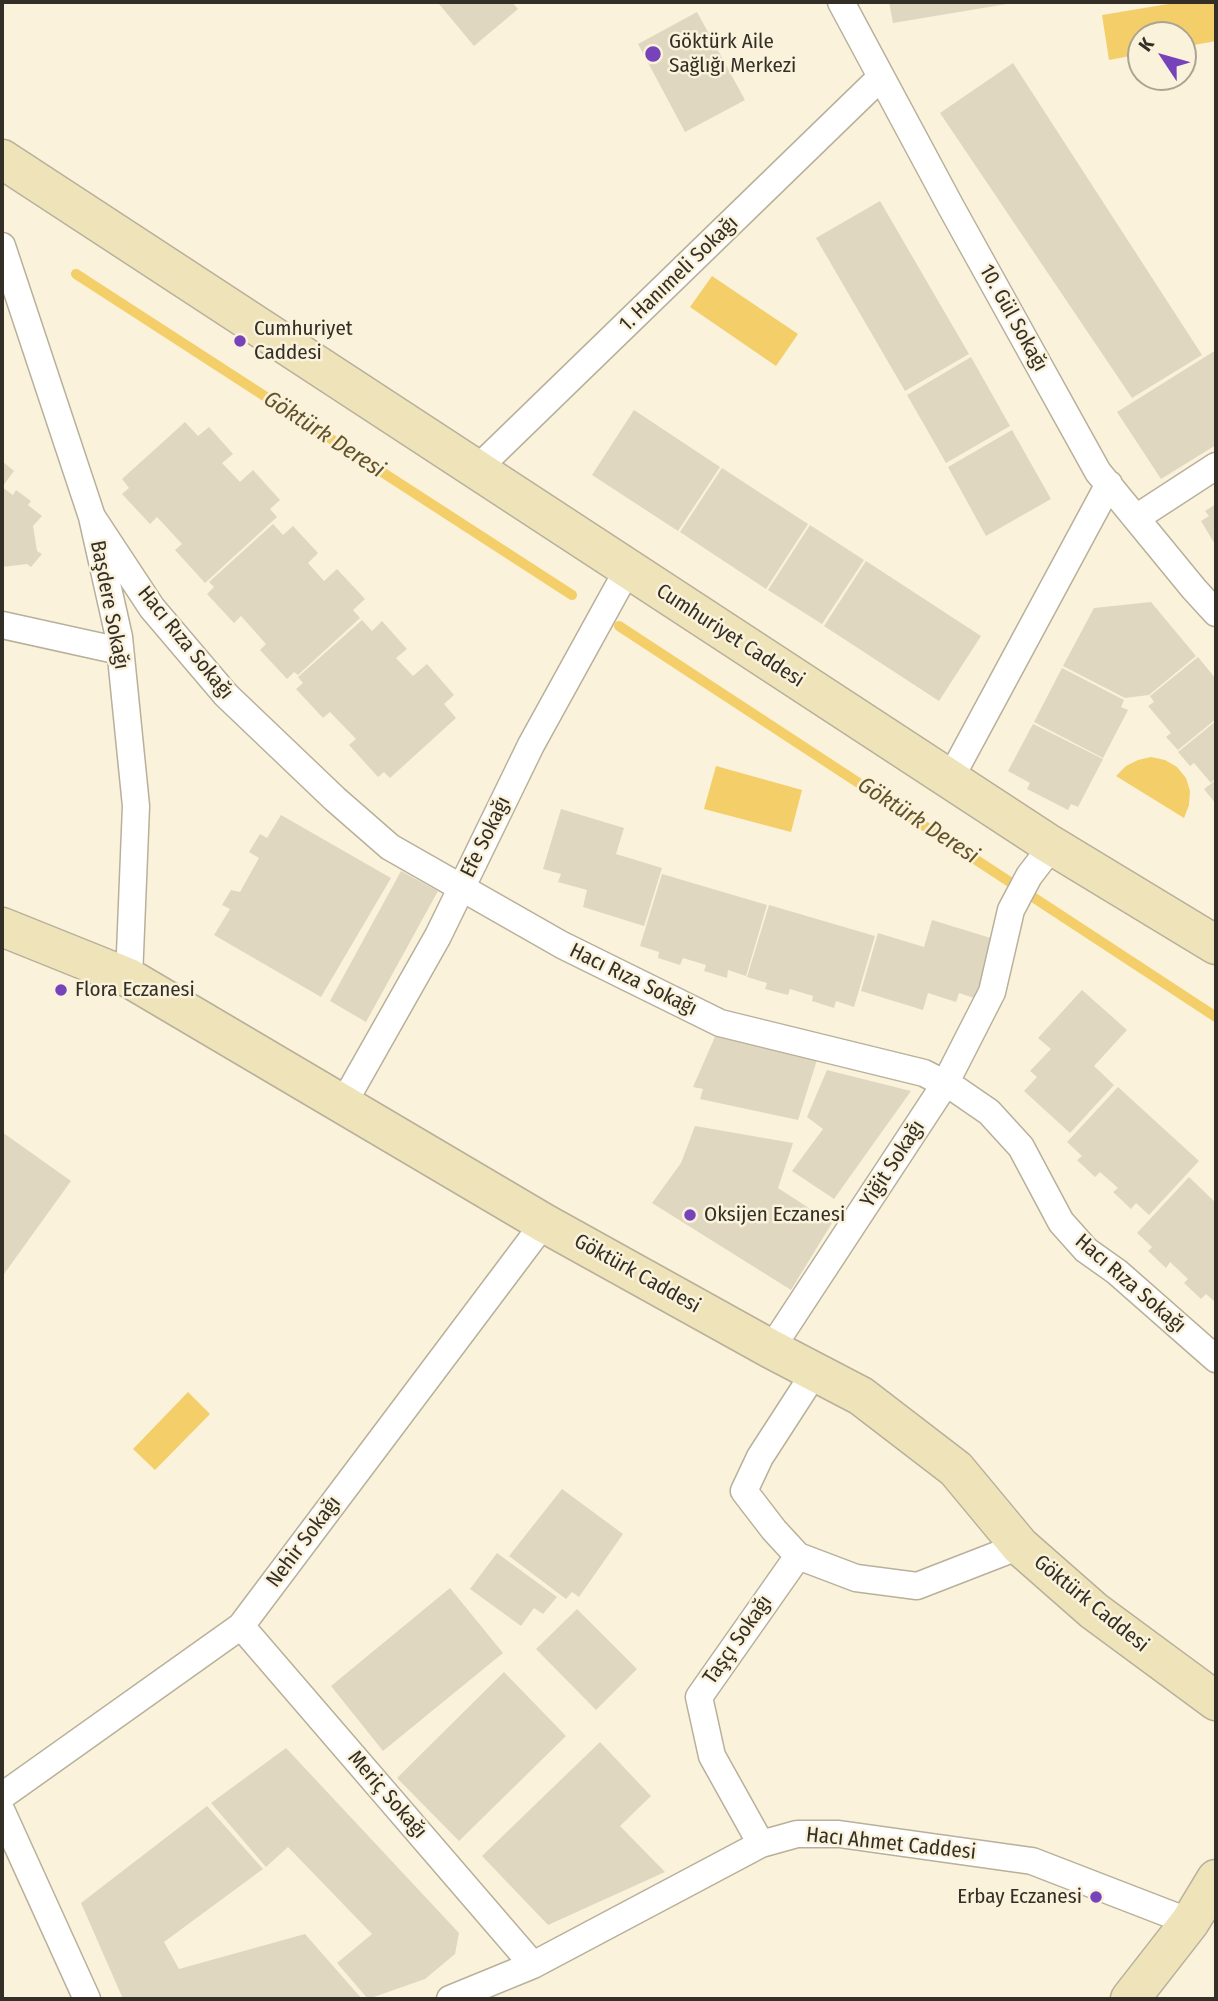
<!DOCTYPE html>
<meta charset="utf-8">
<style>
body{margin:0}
#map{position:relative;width:1218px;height:2001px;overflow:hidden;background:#fbf2db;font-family:"Fira Sans Condensed",sans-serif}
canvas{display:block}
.frame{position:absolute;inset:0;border:4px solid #332f27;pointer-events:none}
.north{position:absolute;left:1127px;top:21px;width:70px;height:70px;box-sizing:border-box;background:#fbf2db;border:2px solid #aba493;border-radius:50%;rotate:306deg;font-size:19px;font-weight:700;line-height:28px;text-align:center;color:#332f27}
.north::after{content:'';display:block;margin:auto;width:24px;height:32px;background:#7643ba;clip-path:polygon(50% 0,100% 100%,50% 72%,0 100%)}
</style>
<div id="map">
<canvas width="1218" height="2001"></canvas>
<div class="frame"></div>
<div class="north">K</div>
</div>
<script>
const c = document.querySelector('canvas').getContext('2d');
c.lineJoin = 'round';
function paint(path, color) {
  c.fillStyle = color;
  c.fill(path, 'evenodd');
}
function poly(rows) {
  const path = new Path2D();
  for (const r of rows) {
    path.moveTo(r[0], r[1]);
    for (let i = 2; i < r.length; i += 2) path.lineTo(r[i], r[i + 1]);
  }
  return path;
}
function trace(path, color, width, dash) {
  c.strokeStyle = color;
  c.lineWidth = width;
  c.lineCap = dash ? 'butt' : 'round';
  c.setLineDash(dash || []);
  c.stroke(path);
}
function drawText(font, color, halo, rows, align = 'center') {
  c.font = font + ' "Fira Sans Condensed",sans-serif';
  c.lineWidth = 5;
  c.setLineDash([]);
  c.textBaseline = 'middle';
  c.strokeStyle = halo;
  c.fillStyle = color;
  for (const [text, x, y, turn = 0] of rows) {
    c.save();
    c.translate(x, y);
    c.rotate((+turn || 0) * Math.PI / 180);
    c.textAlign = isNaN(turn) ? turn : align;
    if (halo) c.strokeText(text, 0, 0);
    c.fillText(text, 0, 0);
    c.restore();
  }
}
const water = poly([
 [1180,2,1216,2,1216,41,1183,47,1183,35,1141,35,1141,54,1109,60,1102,15],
 [712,276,798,334,776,366,690,307],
 [1151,757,1165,760,1177,767,1186,778,1190,791,1189,805,1184,818,1116,776,1126,766,1138,760],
 [716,766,802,790,791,832,704,809],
 [188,1392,210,1414,155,1470,133,1449]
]);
const stream = poly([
 [76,274,572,595],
 [619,626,1216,1017]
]);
const building = poly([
 [441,2,512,2,518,9,474,46,439,4],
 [889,2,1013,2,1013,3,893,23],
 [697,12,745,100,685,132,638,44],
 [1013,63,1202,355,1132,398,940,113],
 [880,201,969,354,905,391,816,238],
 [1216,350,1216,445,1161,479,1117,412],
 [971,357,1010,426,946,463,907,395],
 [634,410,720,467,678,531,592,475],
 [185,422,198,436,209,427,233,454,222,463,240,482,253,470,280,500,270,509,277,517,205,583,175,550,182,544,157,517,150,524,122,494,129,488,122,479],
 [1012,430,1051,499,986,536,948,467],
 [2,461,14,471,2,487,13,495,16,490,31,501,28,505,42,516,33,526,37,551,42,554,31,567,27,564,2,567],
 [722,468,808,524,766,589,680,532],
 [1216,504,1216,546,1201,521,1209,516,1205,511],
 [273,524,283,535,293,526,318,553,308,563,324,581,337,569,365,599,353,610,360,618,298,675,294,672,287,679,260,650,266,644,241,616,234,623,207,594,214,587,209,582],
 [810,525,864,560,822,624,768,590],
 [866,561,981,636,939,701,824,626],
 [1151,602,1196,656,1149,695,1125,698,1063,666,1094,608],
 [362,620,372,631,382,621,407,649,396,658,413,676,427,664,454,695,444,704,456,718,390,778,384,772,378,777,349,745,356,739,330,712,323,718,296,689,303,683,298,677],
 [1198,657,1216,679,1216,719,1178,750,1166,737,1171,733,1148,706,1154,702,1150,696],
 [1062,668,1124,700,1121,707,1128,710,1103,758,1034,722],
 [1216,721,1216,778,1211,783,1194,763,1190,766,1178,752],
 [1033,724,1103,759,1078,807,1071,804,1068,810,1027,789,1030,783,1008,771],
 [1216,780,1216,804,1204,789],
 [561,809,624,828,616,854,662,868,644,926,583,907,587,890,558,882,561,874,543,869],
 [281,815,391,878,321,997,214,935,230,909,222,905,231,890,240,892,259,858,249,852,260,834,267,838],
 [401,871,438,891,366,1022,330,1001],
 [662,874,767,905,746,976,728,970,727,978,704,971,706,965,683,958,680,965,658,958,659,952,640,946],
 [769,905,875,936,854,1007,836,1001,834,1008,812,1001,813,996,790,989,788,995,765,989,767,983,747,977],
 [932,920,994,939,977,999,959,993,956,1002,928,993,923,1010,861,991,878,933,924,947],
 [1082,990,1127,1030,1094,1066,1114,1085,1070,1133,1024,1091,1037,1077,1030,1071,1051,1049,1038,1038],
 [717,1032,817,1060,798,1120,700,1099,703,1089,693,1087],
 [827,1070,911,1091,834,1199,792,1171,823,1129,807,1117],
 [1118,1087,1199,1161,1149,1215,1136,1203,1131,1209,1113,1192,1118,1188,1100,1172,1095,1177,1077,1160,1082,1156,1067,1142],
 [695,1126,793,1143,778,1188,832,1223,791,1290,652,1203,681,1163],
 [2,1132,71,1181,4,1274,2,1272],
 [1189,1177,1216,1203,1216,1303,1206,1294,1201,1299,1184,1283,1188,1279,1170,1262,1166,1268,1148,1251,1152,1247,1137,1233],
 [562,1489,623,1534,579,1597,572,1592,566,1599,509,1556],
 [497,1553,557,1597,543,1614,534,1608,521,1626,470,1589],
 [450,1588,503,1653,383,1751,331,1686],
 [577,1609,637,1669,596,1710,536,1649],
 [504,1672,566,1736,459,1841,397,1778],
 [600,1742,651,1796,620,1826,665,1872,548,1925,482,1856],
 [286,1748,459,1933,455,1954,425,1979,368,1999,337,1963,372,1934,288,1847,266,1867,211,1803],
 [207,1806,263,1869,164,1942,179,1969,305,1934,362,1999,123,1999,81,1903]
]);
const street = poly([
 [841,2,951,207,1098,472,1194,589,1216,613],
 [2,246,92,517,119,637,136,806,129,978],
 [476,470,881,77],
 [92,517,152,608,226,695,335,799,390,847,562,945,720,1023,924,1073,957,1090,989,1112,1021,1147,1061,1222,1086,1250,1117,1272,1216,1359],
 [1136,518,1216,466],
 [2,625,120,651],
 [950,779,1109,484],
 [343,1104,438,936,531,745,628,569],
 [771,1349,945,1084,992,992,1011,910,1029,876,1052,846],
 [815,1372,760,1457,744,1491,774,1530,798,1556,856,1578,917,1586,1020,1546],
 [241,1626,533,1965],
 [2,1796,241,1626,544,1223],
 [2,1812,87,1999],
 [761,1844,712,1756,699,1697,798,1556],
 [450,1999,533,1965,761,1844,797,1834,839,1834,1032,1861,1190,1922]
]);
const secondary = poly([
 [2,159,1046,842,1216,945],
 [2,927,129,978,544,1223,771,1349,861,1396,956,1469,1020,1546,1094,1611,1216,1701],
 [1130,1999,1190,1922,1216,1879]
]);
const markers = [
 [653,54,9,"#7643ba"],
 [240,341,7,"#7643ba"],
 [61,990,7,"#7643ba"],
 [690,1215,7,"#7643ba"],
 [1096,1897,7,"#7643ba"]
];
const poiNames = [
 ["Göktürk Aile",669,42],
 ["Sağlığı Merkezi",669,66],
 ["Cumhuriyet",254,329],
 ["Caddesi",254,353],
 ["Flora Eczanesi",75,990],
 ["Oksijen Eczanesi",704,1215],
 ["Erbay Eczanesi",1082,1897,"right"]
];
const streetNames = [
 ["1. Hanımeli Sokağı",679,274,-44],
 ["10. Gül Sokağı",1013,318,61],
 ["Başdere Sokağı",109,605,79],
 ["Cumhuriyet Caddesi",730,636,33],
 ["Hacı Rıza Sokağı",185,643,51],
 ["Efe Sokağı",486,837,-64],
 ["Hacı Rıza Sokağı",633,980,26],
 ["Yiğit Sokağı",893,1164,-57],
 ["Göktürk Caddesi",637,1274,29],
 ["Hacı Rıza Sokağı",1130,1284,41],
 ["Nehir Sokağı",304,1542,-53],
 ["Göktürk Caddesi",1091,1604,39],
 ["Taşçı Sokağı",738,1640,-55],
 ["Meriç Sokağı",387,1795,49],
 ["Hacı Ahmet Caddesi",891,1844,6]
];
const waterNames = [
 ["Göktürk Deresi",324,435,33],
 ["Göktürk Deresi",918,821,33]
];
paint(water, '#f3ce69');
trace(stream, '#f3ce69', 10);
paint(building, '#e0d7c1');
trace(street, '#b8b09a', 29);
trace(secondary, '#b8b09a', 41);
trace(street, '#fff', 26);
trace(secondary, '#efe3ba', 38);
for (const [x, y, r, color] of markers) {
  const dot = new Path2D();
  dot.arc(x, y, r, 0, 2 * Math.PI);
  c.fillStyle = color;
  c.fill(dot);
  trace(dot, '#fbf2db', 2.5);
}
drawText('21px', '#332f27', '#fbf2db', poiNames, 'left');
drawText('21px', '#332f27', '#fbf2db', streetNames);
drawText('italic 23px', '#625329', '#fbf2db', waterNames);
</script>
